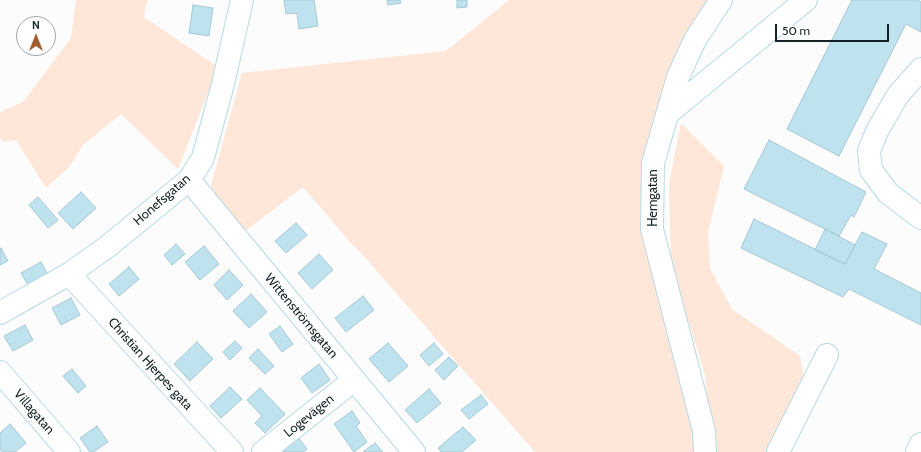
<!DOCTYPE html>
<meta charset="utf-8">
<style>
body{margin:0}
#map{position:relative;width:921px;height:452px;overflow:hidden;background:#fcfcfc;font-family:Cabin,sans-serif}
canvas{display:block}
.north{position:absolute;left:16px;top:16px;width:40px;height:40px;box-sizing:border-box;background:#fff;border:1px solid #a1a7a8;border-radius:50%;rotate:0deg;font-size:11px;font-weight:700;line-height:16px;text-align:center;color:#142226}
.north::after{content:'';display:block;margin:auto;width:14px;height:18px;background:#a25e2f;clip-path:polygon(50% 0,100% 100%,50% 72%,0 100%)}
.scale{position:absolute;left:775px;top:24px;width:114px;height:18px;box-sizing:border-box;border:2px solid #142226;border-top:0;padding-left:5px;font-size:12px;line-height:14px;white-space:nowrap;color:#142226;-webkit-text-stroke:3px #fff;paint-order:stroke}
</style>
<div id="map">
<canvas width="921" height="452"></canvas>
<div class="north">N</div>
<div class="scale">50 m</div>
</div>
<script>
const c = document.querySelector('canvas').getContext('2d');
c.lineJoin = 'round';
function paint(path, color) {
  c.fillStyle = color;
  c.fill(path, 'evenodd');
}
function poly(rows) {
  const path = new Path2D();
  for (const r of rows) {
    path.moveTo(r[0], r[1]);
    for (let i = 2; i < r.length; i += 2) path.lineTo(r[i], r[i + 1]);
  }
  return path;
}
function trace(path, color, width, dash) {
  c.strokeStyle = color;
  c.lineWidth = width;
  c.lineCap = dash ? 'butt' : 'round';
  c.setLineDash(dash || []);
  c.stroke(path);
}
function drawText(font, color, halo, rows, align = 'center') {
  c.font = font + ' Cabin,sans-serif';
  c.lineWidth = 3;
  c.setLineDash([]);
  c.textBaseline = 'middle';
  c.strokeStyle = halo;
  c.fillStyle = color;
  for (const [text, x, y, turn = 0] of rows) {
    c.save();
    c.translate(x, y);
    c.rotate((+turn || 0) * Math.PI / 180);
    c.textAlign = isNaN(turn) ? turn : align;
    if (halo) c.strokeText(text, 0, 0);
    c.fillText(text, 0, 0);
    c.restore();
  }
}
const green = poly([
 [76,0,147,0,144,17,218,67,178,169,121,114,83,145,70,166,46,188,16,140,3,142,0,138,0,112,23,102,71,38],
 [509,0,714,0,648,163,698,452,535,452,362,254,350,242,303,187,244,232,210,189,242,73,446,51],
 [681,123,724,166,708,233,710,268,732,309,800,356,806,389,775,452,712,452,705,375,671,265,669,183]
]);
const building = poly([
 [284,0,314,0,318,26,299,29,297,13,286,14,284,0],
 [387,0,400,0,401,3,388,5,387,0],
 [457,0,467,0,467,7,457,8,457,0],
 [852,0,918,0,921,2,921,32,906,24,839,156,787,129,852,0],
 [193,5,213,8,209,36,189,33,193,5],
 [769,140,866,192,854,217,851,215,839,236,744,189,769,140],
 [81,192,96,208,73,229,58,213,81,192],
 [38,197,58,220,48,228,29,205,38,197],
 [754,219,845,264,862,232,887,244,874,269,921,293,921,325,849,289,843,297,741,248,754,219],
 [296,223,307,235,286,253,275,241,296,223],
 [825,229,855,245,845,264,815,250,825,229],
 [176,244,185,254,172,265,164,255,176,244],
 [204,246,219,264,200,280,185,262,204,246],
 [0,248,1,248,8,261,0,265,0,248],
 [319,254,333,270,312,289,298,273,319,254],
 [41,262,47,273,28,285,21,273,41,262],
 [129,267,139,279,119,296,109,284,129,267],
 [229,270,243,285,227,300,214,285,229,270],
 [251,294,267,312,249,328,233,311,251,294],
 [363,296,374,310,346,332,335,318,363,296],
 [71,298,80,315,61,325,52,308,71,298],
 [25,325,33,340,13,351,4,336,25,325],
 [280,326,293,344,282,352,269,334,280,326],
 [235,341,242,348,230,360,223,352,235,341],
 [197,342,213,359,190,381,174,364,197,342],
 [388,343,408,366,389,382,369,359,388,343],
 [434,343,443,354,429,366,420,355,434,343],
 [258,349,274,366,265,374,249,358,258,349],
 [449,357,458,366,444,380,435,370,449,357],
 [319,364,330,380,312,393,301,378,319,364],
 [72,369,86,386,78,393,63,376,72,369],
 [230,387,242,399,221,418,210,406,230,387],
 [260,388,285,414,265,433,255,423,262,416,247,400,260,388],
 [429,389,441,403,417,423,405,410,429,389],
 [481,395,488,404,469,419,461,410,481,395],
 [352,411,360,423,356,426,367,442,354,452,334,424,352,411],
 [10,424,26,443,15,452,2,452,0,449,0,433,10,424],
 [97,426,108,442,93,452,90,452,80,438,97,426],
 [463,427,476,440,462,452,441,452,438,448,463,427],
 [298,437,307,449,303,452,284,452,282,449,298,437],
 [375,443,383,452,363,452,375,443]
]);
const minor = poly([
 [921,69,898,95,877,131,869,151,871,170,888,193,921,218],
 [667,114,806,0],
 [189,180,414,452],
 [69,274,232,452],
 [0,313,69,274,107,247,189,180,203,158,223,84,242,0],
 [0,372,69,452],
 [263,452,354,380],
 [705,452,704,431,652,229,653,163,678,77,695,40,721,0],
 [778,452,827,355],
 [917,452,921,444]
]);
const streetNames = [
 ["Hemgatan",653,198,-90],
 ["Honefsgatan",162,200,-41],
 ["Wittenströmsgatan",301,316,50],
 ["Christian Hjerpes gata",150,364,48],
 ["Villagatan",34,412,49],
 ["Logevägen",309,416,-39]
];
paint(green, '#fee7d9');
paint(building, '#bfe3ee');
trace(building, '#a5c8d3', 1);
trace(minor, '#b6dae5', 24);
trace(minor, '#fff', 22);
drawText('13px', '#142226', '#fff', streetNames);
</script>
